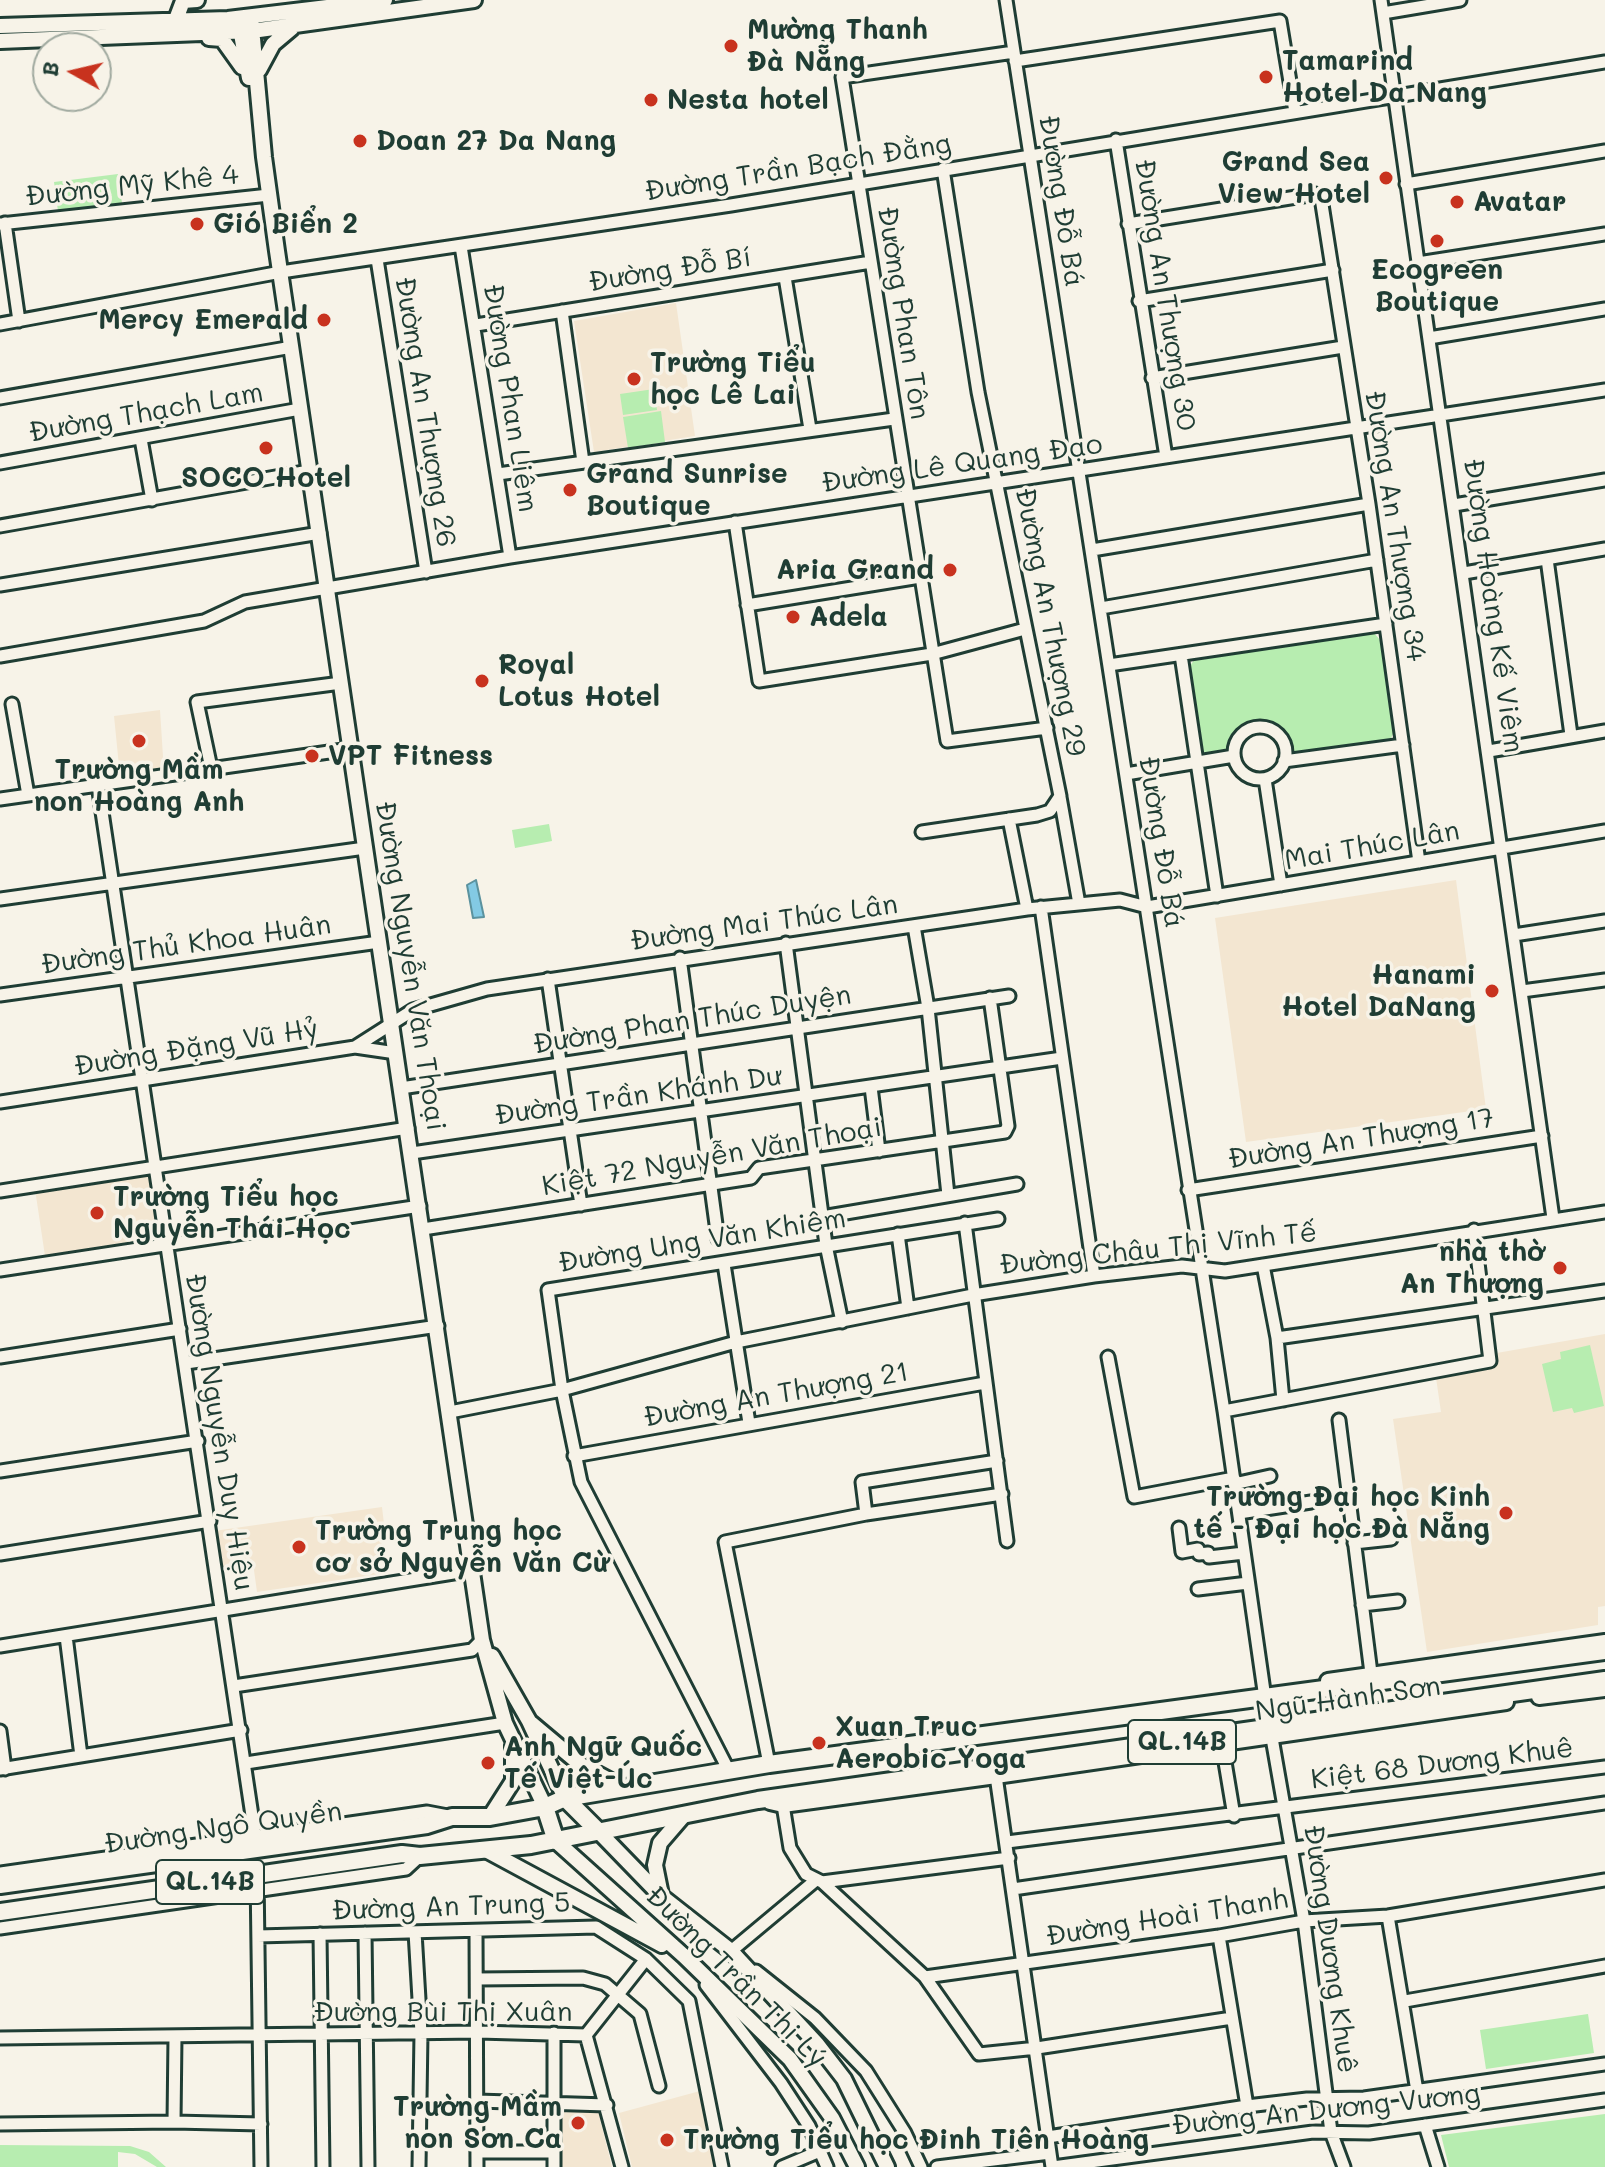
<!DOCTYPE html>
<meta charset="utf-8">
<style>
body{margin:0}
#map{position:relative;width:1605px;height:2167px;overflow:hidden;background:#f7f3e8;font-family:Mali,sans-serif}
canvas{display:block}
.north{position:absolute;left:32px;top:32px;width:80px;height:80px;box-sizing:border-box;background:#f7f3e8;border:2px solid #a1aaa0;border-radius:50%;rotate:278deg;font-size:22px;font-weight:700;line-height:32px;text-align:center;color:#1f3d34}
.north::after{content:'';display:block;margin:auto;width:28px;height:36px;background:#c8321e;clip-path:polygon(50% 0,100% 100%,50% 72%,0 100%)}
</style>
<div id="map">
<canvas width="1605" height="2167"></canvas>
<div class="north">B</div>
</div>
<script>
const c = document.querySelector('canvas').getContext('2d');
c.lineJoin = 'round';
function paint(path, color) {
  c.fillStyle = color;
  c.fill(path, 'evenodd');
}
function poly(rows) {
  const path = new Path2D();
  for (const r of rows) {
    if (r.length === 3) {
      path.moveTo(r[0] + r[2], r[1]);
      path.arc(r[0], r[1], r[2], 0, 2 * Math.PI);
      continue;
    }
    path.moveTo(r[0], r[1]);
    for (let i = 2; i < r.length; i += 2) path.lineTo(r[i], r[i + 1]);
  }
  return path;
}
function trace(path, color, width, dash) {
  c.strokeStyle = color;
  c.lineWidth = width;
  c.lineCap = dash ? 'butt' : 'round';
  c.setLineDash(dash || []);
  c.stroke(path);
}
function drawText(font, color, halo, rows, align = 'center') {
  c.font = font + ' Mali,sans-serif';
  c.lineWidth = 7;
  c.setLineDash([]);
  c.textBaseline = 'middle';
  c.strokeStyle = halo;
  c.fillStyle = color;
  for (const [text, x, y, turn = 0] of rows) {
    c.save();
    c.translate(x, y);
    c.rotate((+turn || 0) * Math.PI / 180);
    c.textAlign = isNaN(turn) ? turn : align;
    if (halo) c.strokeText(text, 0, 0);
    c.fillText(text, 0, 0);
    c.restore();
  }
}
const built = poly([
 [676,303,695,436,594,452,574,321],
 [160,710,164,772,120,776,114,716],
 [1456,880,1486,1109,1246,1142,1215,918],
 [148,1173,159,1237,45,1256,35,1189],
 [1605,1334,1605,1606,1598,1607,1598,1625,1427,1652,1393,1419,1441,1412,1434,1364],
 [382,1507,384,1524,379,1525,386,1573,257,1592,253,1563,220,1568,214,1531],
 [700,2091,715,2167,632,2167,619,2113],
 [555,2106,597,2107,612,2167,556,2167]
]);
const green = poly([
 [118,174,122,203,58,211,54,182],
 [654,389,657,410,623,415,620,394],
 [661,411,665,442,628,448,623,417],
 [1374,633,1381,641,1394,732,1390,740,1297,757,1285,735,1276,727,1262,723,1247,724,1238,731,1224,752,1208,756,1200,752,1190,666,1196,657],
 [549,824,552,841,515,848,512,830],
 [1590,1345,1604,1406,1574,1413,1572,1408,1553,1412,1542,1364,1561,1359,1560,1352],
 [1588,2014,1594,2053,1486,2069,1480,2030],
 [1605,2114,1605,2167,1449,2167,1441,2135],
 [0,2145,130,2146,149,2152,166,2167,157,2167,135,2154,118,2152,118,2167,0,2167]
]);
const water = poly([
 [476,880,484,917,473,918,467,885,476,880]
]);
const minor = poly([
 [1006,0,1224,1411,1265,1698,1304,1921,1331,2132,1344,2167],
 [1381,0,1553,1218],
 [1383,13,1460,0],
 [1014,52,842,77,947,741,1047,728],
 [1015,61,1280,21,1295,112],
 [1116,140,1166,457],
 [1406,184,1605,151],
 [5,223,19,321],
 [0,224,269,195],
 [1128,224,1315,194,1321,198,1369,504,1419,862],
 [461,246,510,557],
 [377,259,426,572],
 [1418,263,1605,234],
 [785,277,810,429],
 [1139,301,1333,270],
 [562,311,583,462],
 [0,324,281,272,731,205,1605,62],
 [476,325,871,262],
 [1429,338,1605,309],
 [1152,378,1343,347],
 [0,398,292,347],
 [141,439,152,500],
 [0,463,300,409],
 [498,474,894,419],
 [1454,505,1605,480],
 [735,522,759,681,932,654,1025,629],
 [0,526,309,471],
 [1092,550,1369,504],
 [1547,559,1571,735],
 [1464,573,1605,549],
 [0,585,320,533],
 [747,605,920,577],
 [1101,608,1377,560],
 [1181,655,1217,896],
 [0,656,204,621,245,602,510,557,1605,390],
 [1109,665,1386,624],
 [12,704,28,795],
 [1260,753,26],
 [1489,751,1605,731],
 [1284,761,1403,745],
 [211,768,197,702,341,683],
 [1126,774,1234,756],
 [1265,779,1281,885],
 [98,785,257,1849],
 [1060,797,1079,904],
 [0,799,350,749],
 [1009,819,1027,909],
 [922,832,1037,815,1050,811,1060,796,978,392,943,169],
 [0,899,365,848],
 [1041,907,1094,1276],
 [914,926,928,1008,948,1195],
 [1514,935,1605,921],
 [786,943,826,1245,842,1322],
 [680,958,718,1239],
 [548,979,581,1205],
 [1522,991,1605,980],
 [0,995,379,942],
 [355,1047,396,1053],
 [871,1087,879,1151],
 [401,1088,1009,996],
 [0,1102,355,1047,413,1010,487,989,1027,909,1120,900,1147,907,1605,831],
 [412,1153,1062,1058],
 [1188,1190,1542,1136],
 [0,1191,408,1128],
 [822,1217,1017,1184],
 [965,1223,1007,1541],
 [423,1229,751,1178,759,1168,1005,1132,1008,1126,990,998],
 [898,1234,908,1308],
 [724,1264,749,1423],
 [1263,1265,1277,1338,1283,1400],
 [0,1270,420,1206],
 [1277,1338,1605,1291],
 [0,1357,180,1329],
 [1108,1357,1134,1497,1234,1478],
 [186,1363,438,1326],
 [1224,1411,1490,1361,1474,1230],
 [450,1412,562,1390,736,1342,973,1295,1094,1276,1182,1266,1225,1271,1605,1212],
 [1339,1420,1372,1681],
 [574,1456,985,1383],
 [0,1471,198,1441],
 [1234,1484,1270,1476],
 [1239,1513,1311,1502],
 [866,1514,862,1482,997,1461],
 [1179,1528,1182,1552,1198,1549,1199,1554,1208,1553,1209,1557,1244,1553],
 [1354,1543,1391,1539],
 [0,1554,210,1521],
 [1198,1589,1248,1583],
 [1362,1605,1398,1601],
 [66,1636,81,1756],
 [0,1646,472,1570],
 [234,1686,472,1650,482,1640],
 [0,1731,5,1769],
 [1222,1744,1234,1816],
 [246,1763,505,1723],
 [769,1764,725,1542,866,1514,1002,1494],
 [0,1769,241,1730],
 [729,1771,581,1482,562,1390,548,1290,998,1219],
 [996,1776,1052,2167],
 [783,1805,790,1848,806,1874,822,1882,925,1977,979,2054,1037,2048,1232,2018],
 [1007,1842,1605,1767],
 [0,1873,427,1812,448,1816],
 [257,1875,261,2167],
 [822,1882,1009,1858],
 [1013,1889,1605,1803],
 [1388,1916,1417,2091],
 [0,1928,406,1869,420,1856],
 [476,1931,477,2167],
 [415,1932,421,2033,419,2167],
 [365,1933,368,2167],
 [320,1934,323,2167],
 [258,1936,596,1927,646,1959,689,2001,722,2167],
 [1219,1936,1247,2106],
 [737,1956,731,1951,816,1880],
 [756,1971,815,2018,866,2071,905,2133,921,2167],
 [925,1977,1219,1936,1304,1921,1388,1916,1605,1880],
 [477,1979,583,1978,605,1984,640,2014,659,2086],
 [706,1985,781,2083,809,2126,827,2167],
 [1405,2001,1605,1966],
 [586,2035,622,2167],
 [586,2035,646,1959],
 [0,2038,478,2032,586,2035],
 [477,2101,607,2105],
 [174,2122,261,2124],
 [0,2124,174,2122,175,2037],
 [1425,2125,1438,2167],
 [1048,2137,1247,2106,1307,2099,1364,2098,1605,2064],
 [477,2152,554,2152],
 [554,2167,554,2033],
 [782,2167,820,2151],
 [937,2167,1050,2153],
 [1053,2167,1313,2132,1369,2133,1605,2100]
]);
const major = poly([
 [251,17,264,157,277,251,482,1640,505,1723,545,1807],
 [175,22,183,1,197,0],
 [239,23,249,78],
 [0,26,228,19,385,0],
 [209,38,222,39,242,67],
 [0,41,252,31,474,0],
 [259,70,273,44,292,28],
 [492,1656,529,1721,565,1798],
 [1328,1681,1605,1642],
 [1539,1697,1605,1689],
 [531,1723,581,1765,622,1787],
 [770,1802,783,1805,996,1776,1506,1702],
 [490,1817,513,1781,513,1745],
 [599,1832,661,1896,731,1951,817,2044,844,2079,887,2167],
 [556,1841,684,1956,790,2059,832,2118,857,2167],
 [486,1850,662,1945],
 [661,1895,655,1865,660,1843,685,1814]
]);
const highway = poly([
 [565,1798,599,1832],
 [545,1807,556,1841],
 [0,1885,427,1825,452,1817,490,1817,545,1807,565,1798,769,1764,1605,1651],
 [0,1912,402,1854,420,1856,531,1845,758,1800,1605,1680]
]);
const markers = [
 [731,46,8,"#c8321e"],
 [1266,77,8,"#c8321e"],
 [651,100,8,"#c8321e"],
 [360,141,8,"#c8321e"],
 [1386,178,8,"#c8321e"],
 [1457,202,8,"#c8321e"],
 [197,224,8,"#c8321e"],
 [1437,241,8,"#c8321e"],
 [324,320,8,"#c8321e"],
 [634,379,8,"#c8321e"],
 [266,448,8,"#c8321e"],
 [570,490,8,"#c8321e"],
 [950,570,8,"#c8321e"],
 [793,617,8,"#c8321e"],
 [482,681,8,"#c8321e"],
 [139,741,8,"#c8321e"],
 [312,756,8,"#c8321e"],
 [1492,991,8,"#c8321e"],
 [97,1213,8,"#c8321e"],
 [1560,1268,8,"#c8321e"],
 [1506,1513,8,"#c8321e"],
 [299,1547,8,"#c8321e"],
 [819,1743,8,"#c8321e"],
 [488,1763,8,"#c8321e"],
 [578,2123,8,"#c8321e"],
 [667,2140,8,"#c8321e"]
];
const shields = [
 [1182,1742,108],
 [210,1882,108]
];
const shieldNames = [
 ["QL.14B",1182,1742],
 ["QL.14B",210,1882]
];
const poiNames = [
 ["Mường Thanh",747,30],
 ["Đà Nẵng",747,62],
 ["Tamarind",1282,61],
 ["Hotel Da Nang",1282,93],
 ["Nesta hotel",667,100],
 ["Doan 27 Da Nang",376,141],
 ["Grand Sea",1370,162,"right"],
 ["View Hotel",1370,194,"right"],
 ["Avatar",1473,202],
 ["Gió Biển 2",213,224],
 ["Ecogreen",1437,270,"center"],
 ["Boutique",1437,302,"center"],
 ["Mercy Emerald",308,320,"right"],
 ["Trường Tiểu",650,363],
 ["học Lê Lai",650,395],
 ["Grand Sunrise",586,474],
 ["Boutique",586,506],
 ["SOCO Hotel",266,478,"center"],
 ["Aria Grand",934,570,"right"],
 ["Adela",809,617],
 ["Royal",498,665],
 ["Lotus Hotel",498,697],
 ["VPT Fitness",328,756],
 ["Trường Mầm",139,770,"center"],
 ["non Hoàng Anh",139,802,"center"],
 ["Hanami",1476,975,"right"],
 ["Hotel DaNang",1476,1007,"right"],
 ["Trường Tiểu học",113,1197],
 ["Nguyễn Thái Học",113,1229],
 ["nhà thờ",1544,1252,"right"],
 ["An Thượng",1544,1284,"right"],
 ["Trường Đại học Kinh",1490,1497,"right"],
 ["tế - Đại học Đà Nẵng",1490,1529,"right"],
 ["Trường Trung học",315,1531],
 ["cơ sở Nguyễn Văn Cừ",315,1563],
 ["Xuan Truc",835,1727],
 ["Aerobic Yoga",835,1759],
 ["Anh Ngữ Quốc",504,1747],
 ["Tế Việt-Úc",504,1779],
 ["Trường Mầm",562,2107,"right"],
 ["non Sơn Ca",562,2139,"right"],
 ["Trường Tiểu học Đinh Tiên Hoàng",683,2140]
];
const streetNames = [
 ["Đường Trần Bạch Đằng",798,168,-9],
 ["Đường Mỹ Khê 4",132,186,-6],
 ["Đường Đỗ Bá",1061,201,81],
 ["Đường Đỗ Bí",670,270,-9],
 ["Đường An Thượng 30",1165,295,81],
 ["Đường Phan Tôn",903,313,81],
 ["Đường Phan Liêm",510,398,81],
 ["Đường An Thượng 26",425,412,81],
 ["Đường Thạch Lam",146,413,-10],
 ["Đường Lê Quang Đạo",962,464,-8],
 ["Đường An Thượng 34",1395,526,81],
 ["Đường Hoàng Kế Viêm",1493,606,82],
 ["Đường An Thượng 29",1050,622,79],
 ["Đường Đỗ Bá",1161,842,81],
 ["Mai Thúc Lân",1372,846,-10],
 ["Đường Mai Thúc Lân",764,923,-8],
 ["Đường Thủ Khoa Huân",186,945,-8],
 ["Đường Nguyễn Văn Thoại",410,966,81],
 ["Đường Phan Thúc Duyện",692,1020,-9],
 ["Đường Đặng Vũ Hỷ",196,1048,-9],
 ["Đường Trần Khánh Dư",638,1096,-8],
 ["Đường An Thượng 17",1361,1139,-9],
 ["Kiệt 72 Nguyễn Văn Thoại",712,1157,-10],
 ["Đường Ung Văn Khiêm",702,1241,-9],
 ["Đường Châu Thị Vĩnh Tế",1158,1249,-6],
 ["Đường An Thượng 21",776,1395,-10],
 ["Đường Nguyễn Duy Hiệu",219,1432,81],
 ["Ngũ Hành Sơn",1348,1699,-8],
 ["Kiệt 68 Dương Khuê",1442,1764,-7],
 ["Đường Ngô Quyền",223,1828,-8],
 ["Đường An Trung 5",451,1907,-2],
 ["Đường Hoài Thanh",1167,1918,-9],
 ["Đường Dương Khuê",1330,1949,82],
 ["Đường Trần Thị Lý",736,1977,45],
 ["Đường Bùi Thị Xuân",443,2012],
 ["Đường An Dương Vương",1326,2110,-6]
];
paint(built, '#f3e6d1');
paint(green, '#b7edb0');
paint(water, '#83cae4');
trace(water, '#5b929e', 2);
trace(minor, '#1f3d34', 17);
trace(major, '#1f3d34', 20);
trace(highway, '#1f3d34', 22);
trace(minor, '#f7f3e8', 11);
trace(major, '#f7f3e8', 14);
trace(highway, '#f7f3e8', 16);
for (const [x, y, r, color] of markers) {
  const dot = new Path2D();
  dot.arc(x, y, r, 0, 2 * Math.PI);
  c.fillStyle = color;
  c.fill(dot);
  trace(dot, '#f7f3e8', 3);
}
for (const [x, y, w] of shields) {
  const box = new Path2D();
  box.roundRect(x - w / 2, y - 22, w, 44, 6);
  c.fillStyle = '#f7f3e8';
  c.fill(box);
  trace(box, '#1f3d34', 2);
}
drawText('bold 26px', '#1f3d34', null, shieldNames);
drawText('bold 28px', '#1f3d34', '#f7f3e8', poiNames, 'left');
drawText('28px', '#1f3d34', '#f7f3e8', streetNames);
</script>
